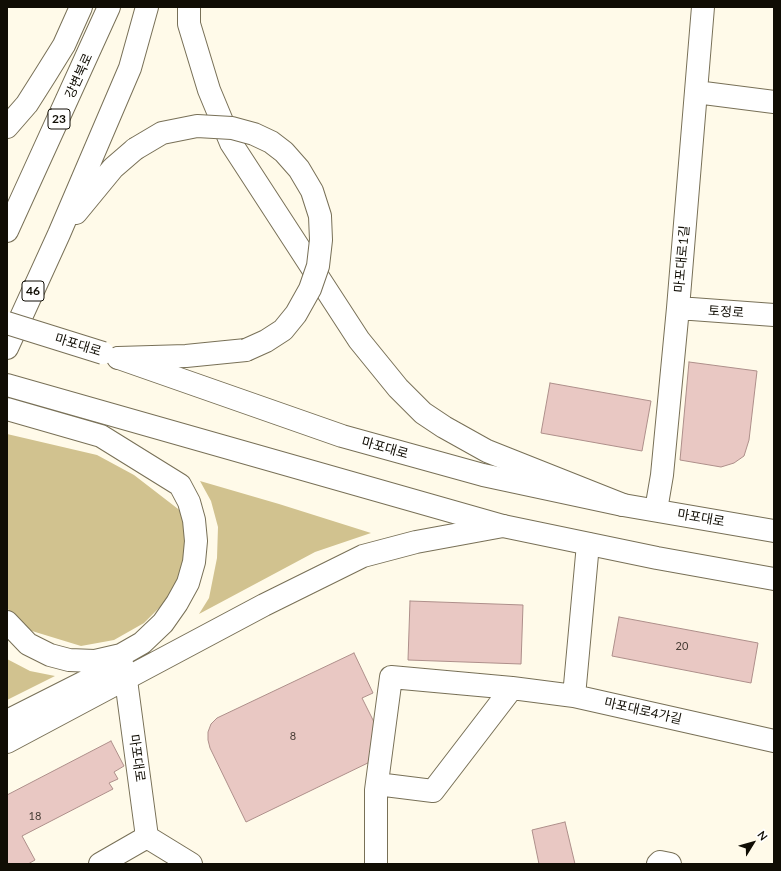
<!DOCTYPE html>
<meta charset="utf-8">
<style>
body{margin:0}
#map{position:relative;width:781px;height:871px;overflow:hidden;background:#fffae9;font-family:Lato,sans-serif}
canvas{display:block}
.frame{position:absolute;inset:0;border:8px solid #100d04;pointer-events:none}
.north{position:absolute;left:733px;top:823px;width:40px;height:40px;-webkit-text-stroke:3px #fff;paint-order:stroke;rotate:53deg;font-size:11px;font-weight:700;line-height:16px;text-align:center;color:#100d04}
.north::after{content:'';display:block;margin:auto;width:14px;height:18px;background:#100d04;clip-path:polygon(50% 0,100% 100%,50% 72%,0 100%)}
</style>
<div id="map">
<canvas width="781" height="871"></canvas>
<div class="frame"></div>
<div class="north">N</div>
</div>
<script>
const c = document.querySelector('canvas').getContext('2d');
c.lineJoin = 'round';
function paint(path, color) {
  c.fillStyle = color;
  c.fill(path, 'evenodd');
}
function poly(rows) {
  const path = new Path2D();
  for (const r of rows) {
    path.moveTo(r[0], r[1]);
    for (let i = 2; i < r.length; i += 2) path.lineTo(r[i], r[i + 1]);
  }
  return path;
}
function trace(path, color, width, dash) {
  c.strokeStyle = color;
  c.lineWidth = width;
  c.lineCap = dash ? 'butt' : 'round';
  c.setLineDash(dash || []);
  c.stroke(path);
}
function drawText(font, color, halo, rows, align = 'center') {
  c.font = font + ' Lato,"Noto Sans KR",sans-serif';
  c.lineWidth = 3;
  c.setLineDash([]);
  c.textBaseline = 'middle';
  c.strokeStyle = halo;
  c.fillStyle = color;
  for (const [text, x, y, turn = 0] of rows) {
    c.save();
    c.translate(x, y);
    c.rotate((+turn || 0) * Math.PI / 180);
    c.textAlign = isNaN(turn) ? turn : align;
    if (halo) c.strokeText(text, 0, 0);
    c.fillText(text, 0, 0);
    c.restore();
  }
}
const forest = poly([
 [7,434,97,455,134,475,182,512,188,541,185,563,169,598,144,623,114,640,81,646,32,631,11,615,7,607],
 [200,481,279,504,371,533,315,552,199,614,209,598,217,558,218,527,211,501],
 [7,659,30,671,55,676,7,700]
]);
const building = poly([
 [689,362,757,371,749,440,744,456,734,463,721,467,680,460,689,362],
 [550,383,651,401,642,451,541,433,550,383],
 [410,601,523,605,521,664,408,660,410,601],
 [619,617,758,643,751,683,612,656,619,617],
 [354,653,373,693,362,698,378,730,374,760,246,822,210,748,208,740,208,732,211,724,217,718,354,653],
 [111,741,124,766,114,772,118,779,109,783,113,789,22,836,35,860,28,864,7,864,7,795,111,741],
 [565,822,575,864,539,864,532,830,565,822]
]);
const minor = poly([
 [696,92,774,102],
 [678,308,774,315],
 [656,510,662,475,678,308,703,7],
 [126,680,147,837],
 [574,696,588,544],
 [377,784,433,791,512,688],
 [147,837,191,864],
 [100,864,147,837],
 [376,864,376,790,391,677,512,688,574,696,774,741],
 [658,864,660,862,670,864]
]);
const major = poly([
 [119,358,342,436,483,475,623,505,774,531],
 [7,385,503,526,657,558,774,579]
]);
const highway = poly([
 [189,7,189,24,209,90,231,143,359,340,398,388,423,413,444,427,487,451,623,505],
 [7,127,27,104,46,74,64,45,81,7],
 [76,213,113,168,135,149],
 [7,231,109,7],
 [7,348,59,234,130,68,147,7],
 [118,358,186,356,246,350],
 [7,409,101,436,180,485,189,502,194,520,196,541,194,562,188,583,177,603,163,623,142,643,121,655,95,661,69,660,50,655,28,644,7,622],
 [7,721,122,663],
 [7,742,264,605,363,556,416,542,503,526]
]);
const majorBridge = poly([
 [7,323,103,353]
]);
const highwayBridge = poly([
 [135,149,162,133,197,126,232,128,254,134,271,142,284,152,299,169,312,191,320,216,321,240,318,266,310,289,296,314,283,330,266,341,246,350]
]);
const numberNames = [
 ["20",682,646],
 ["8",293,736],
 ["18",35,816]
];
const shields = [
 [59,119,22],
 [33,291,22]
];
const shieldNames = [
 ["23",59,119],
 ["46",33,291]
];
const streetNames = [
 ["강변북로",79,76,-66],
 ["마포대로1길",682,259,-85],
 ["토정로",726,312,4],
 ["마포대로",78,345,17],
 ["마포대로",385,448,16],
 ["마포대로",701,518,10],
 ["마포대로4가길",643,711,13],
 ["마포대로",137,758,82]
];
paint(forest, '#d1c28f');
paint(building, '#e9c8c3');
trace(building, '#ae8f8a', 1);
trace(minor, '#787057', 24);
trace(major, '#787057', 24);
trace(highway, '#787057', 24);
trace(minor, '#fff', 22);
trace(major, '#fff', 22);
trace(highway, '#fff', 22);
trace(majorBridge, '#787057', 24, []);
trace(highwayBridge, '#787057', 24, []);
trace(majorBridge, '#fff', 22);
trace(highwayBridge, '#fff', 22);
drawText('11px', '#463c34', null, numberNames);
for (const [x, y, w] of shields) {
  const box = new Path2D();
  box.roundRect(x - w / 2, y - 10, w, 20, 3);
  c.fillStyle = '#fff';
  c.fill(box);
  trace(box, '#100d04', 1);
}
drawText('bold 12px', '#100d04', null, shieldNames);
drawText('13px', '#100d04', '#fff', streetNames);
</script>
